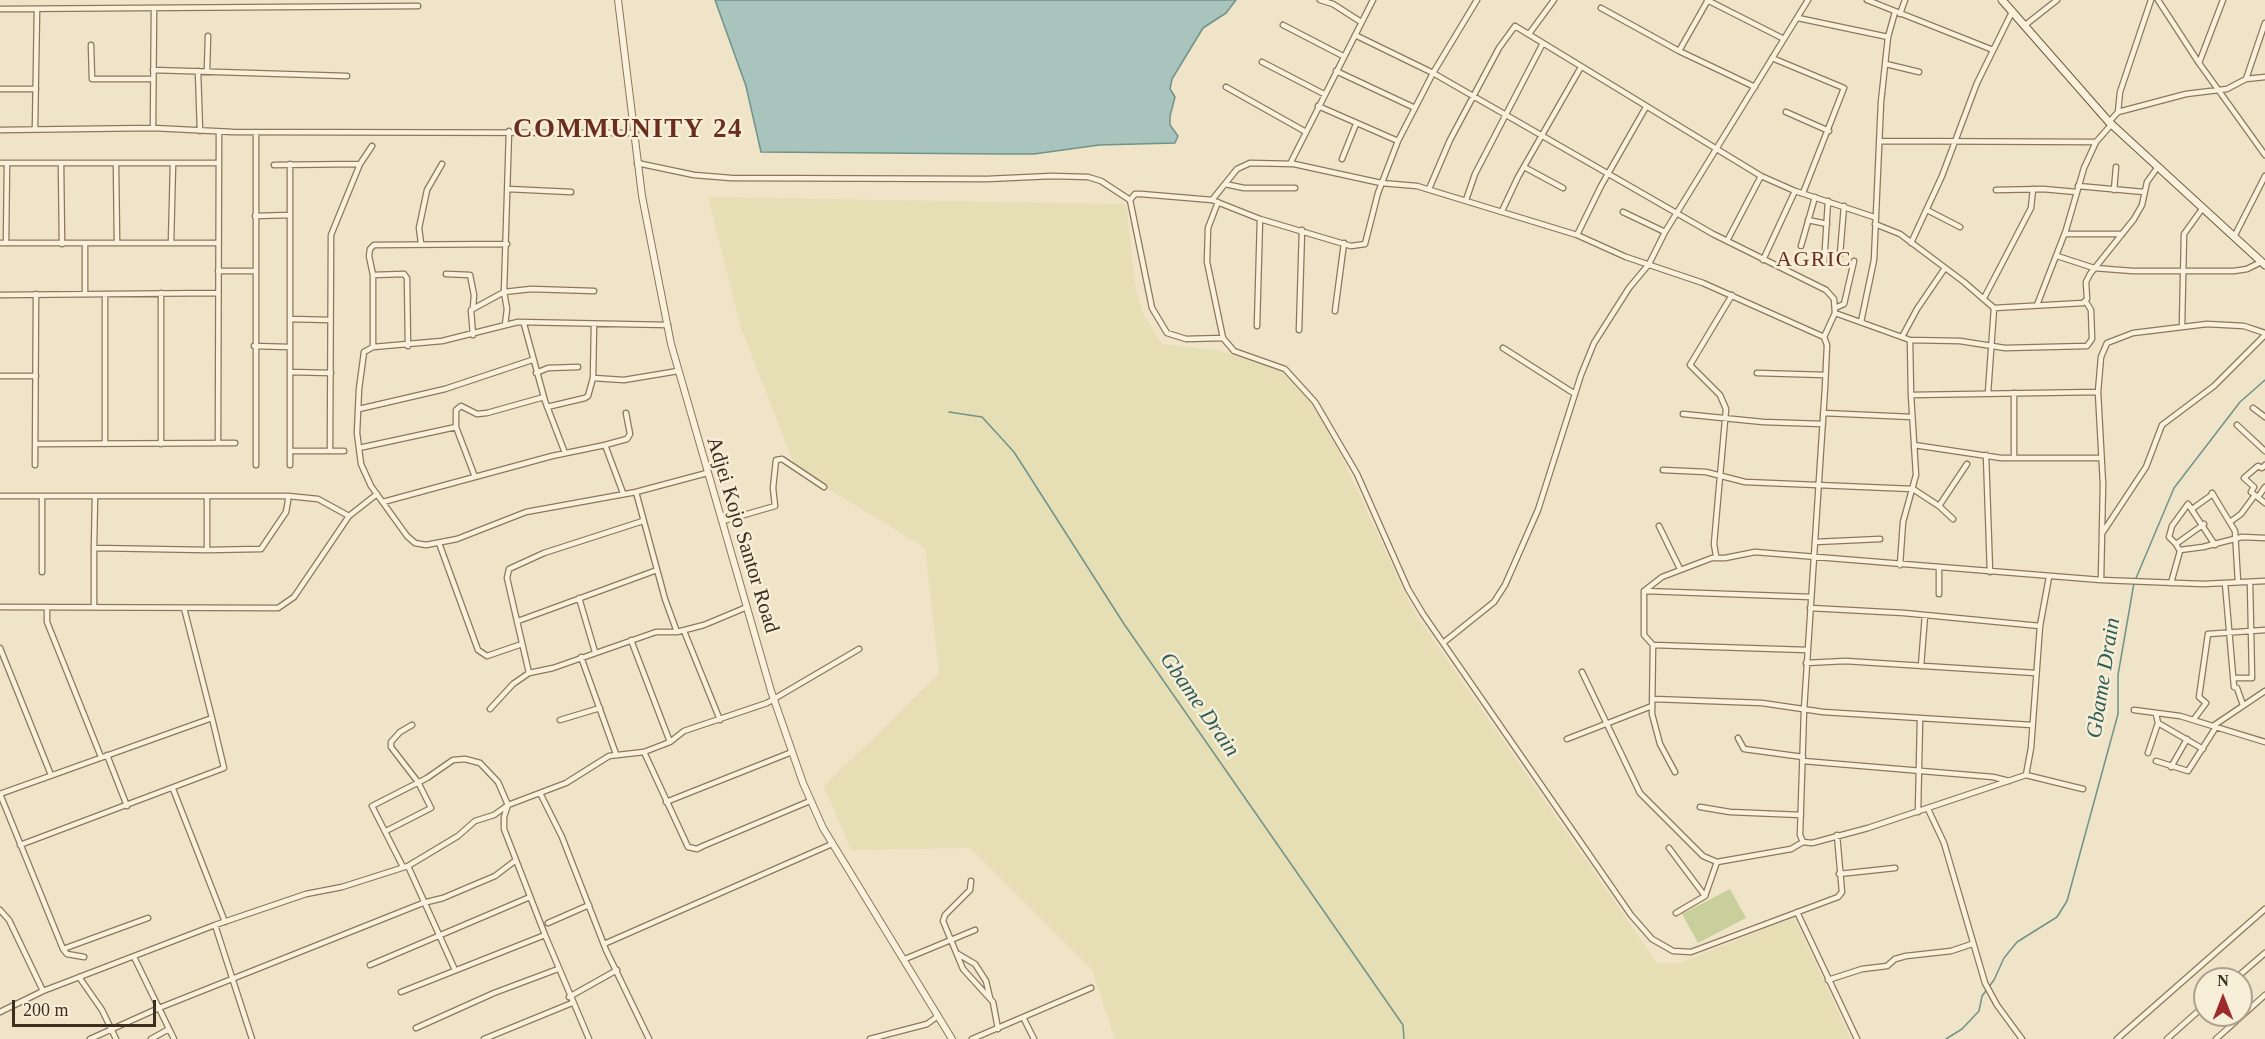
<!DOCTYPE html>
<style>
body{margin:0}
#map{position:relative;width:2265px;height:1039px;overflow:hidden;background:#f0e4c8;font-family:Georgia,serif}
canvas{display:block}
.north{position:absolute;left:2193px;top:967px;width:60px;height:60px;box-sizing:border-box;background:#f7eed8;border:2px solid #ada18e;border-radius:50%;rotate:0deg;font-size:16px;font-weight:700;line-height:24px;text-align:center;color:#3d2e20}
.north::after{content:'';display:block;margin:auto;width:21px;height:27px;background:#9e2a2b;clip-path:polygon(50% 0,100% 100%,50% 72%,0 100%)}
.scale{position:absolute;left:12px;top:1000px;width:144px;height:27px;box-sizing:border-box;border:3px solid #3d2e20;border-top:0;padding-left:8px;font-size:18px;line-height:21px;white-space:nowrap;color:#3d2e20;-webkit-text-stroke:4px #f7eed8;paint-order:stroke}
</style>
<div id="map">
<canvas width="2265" height="1039"></canvas>
<div class="north">N</div>
<div class="scale">200 m</div>
</div>
<script>
const c = document.querySelector('canvas').getContext('2d');
c.lineJoin = 'round';
function paint(path, color) {
  c.fillStyle = color;
  c.fill(path, 'evenodd');
}
function poly(rows) {
  const path = new Path2D();
  for (const r of rows) {
    path.moveTo(r[0], r[1]);
    for (let i = 2; i < r.length; i += 2) path.lineTo(r[i], r[i + 1]);
  }
  return path;
}
function trace(path, color, width, dash) {
  c.strokeStyle = color;
  c.lineWidth = width;
  c.lineCap = dash ? 'butt' : 'round';
  c.setLineDash(dash || []);
  c.stroke(path);
}
function drawText(font, color, halo, rows, align = 'center') {
  c.font = font + ' Georgia,serif';
  c.lineWidth = 5;
  c.setLineDash([]);
  c.textBaseline = 'middle';
  c.strokeStyle = halo;
  c.fillStyle = color;
  for (const [text, x, y, turn = 0] of rows) {
    c.save();
    c.translate(x, y);
    c.rotate((+turn || 0) * Math.PI / 180);
    c.textAlign = isNaN(turn) ? turn : align;
    if (halo) c.strokeText(text, 0, 0);
    c.fillText(text, 0, 0);
    c.restore();
  }
}
const farmland = poly([
 [708,197,1126,204,1136,290,1144,316,1162,344,1221,351,1280,369,1308,399,1330,432,1414,612,1657,963,1680,963,1794,917,1851,1039,1115,1039,1092,970,970,848,851,850,824,786,939,674,925,548,796,469,741,328]
]);
const green = poly([
 [1730,889,1746,918,1698,943,1682,914]
]);
const water = poly([
 [715,0,1236,0,1226,13,1203,28,1172,79,1170,89,1175,97,1170,116,1170,125,1178,136,1175,143,1099,145,1034,154,1002,154,761,152,746,86,715,0]
]);
const stream = poly([
 [949,412,982,417,1014,452,1124,624,1403,1025,1404,1039],
 [1946,1039,1962,1029,1979,1011,1982,996,1994,980,2004,958,2017,942,2057,917,2067,901,2118,714,2118,675,2134,583,2174,488,2240,402,2265,380]
]);
const minor = poly([
 [1320,0,1333,4,1361,22],
 [1707,0,1784,39],
 [1867,0,1993,50],
 [2158,0,2199,63,2265,155],
 [1601,8,1679,51,1755,87],
 [0,9,418,6],
 [1900,14,1905,0],
 [1798,18,1888,37],
 [1283,25,1343,56],
 [2024,26,2057,0],
 [1529,34,1554,0],
 [1355,35,1433,73,1713,234,1826,290,1834,299,1835,313,1824,337,1827,345,1825,388,1804,710,1800,835,1803,842],
 [91,45,92,79,153,79],
 [1679,51,1708,0],
 [1772,58,1844,88,1803,193],
 [1262,62,1324,94],
 [2199,63,2223,0],
 [1886,64,1919,72],
 [153,70,347,76],
 [207,70,208,36],
 [198,71,200,131],
 [1336,71,1415,108],
 [2246,79,2265,23],
 [1226,87,1306,132],
 [0,89,36,89],
 [1318,106,1398,141],
 [1786,112,1829,131],
 [2118,112,2120,92,2151,0],
 [2109,122,2118,112,2186,94,2227,89,2246,79,2265,77],
 [153,128,154,9],
 [35,129,37,9],
 [0,130,153,128,233,132,636,133],
 [256,132,256,465],
 [1879,141,2096,142],
 [1342,159,1356,124],
 [0,163,217,163],
 [61,163,62,244],
 [637,163,694,175,731,178,987,179,1052,176,1088,177,1101,181,1130,200,1152,308,1167,333,1186,339,1223,338,1234,351,1285,369,1315,402,1357,474,1408,589,1423,614,1631,915,1652,939,1673,951,1691,952,1838,897,1842,892,1837,835],
 [116,164,117,242],
 [1290,164,1373,0],
 [274,165,360,164],
 [1524,167,1563,188],
 [1225,184,1244,188,1295,188],
 [2078,186,2144,192],
 [508,189,571,192],
 [1429,189,1450,140,1499,48,1515,26,1761,176,1795,191,1874,217],
 [1996,190,2043,189,2076,192],
 [2114,190,2116,167],
 [1130,200,1135,194,1141,194,1212,200,1237,169,1250,163,1294,164,1381,183,1417,186,1577,235,1626,257,1703,283,1824,337],
 [1212,200,1260,219,1351,246,1365,244,1378,193,1398,141,1433,73,1477,0],
 [1466,200,1475,174,1543,43],
 [1218,202,1208,228,1207,262,1223,338],
 [1927,210,1960,227],
 [1502,211,1518,177,1581,67],
 [1623,212,1665,232],
 [255,216,289,215],
 [1808,220,1827,224],
 [1875,224,1900,234,1964,282,1994,308,2083,303,2087,299,2086,282,2090,274,2134,219,2142,205,2147,182,2157,168],
 [2065,234,2122,234],
 [1577,235,1601,186,1646,107],
 [2234,237,2265,176],
 [1727,241,1761,176],
 [0,243,218,243],
 [6,243,7,163],
 [171,243,173,164],
 [421,243,419,228,427,190,442,164],
 [1911,243,1942,176,1977,83,2012,12],
 [85,244,85,293],
 [1801,246,1815,197],
 [1840,254,1844,206],
 [2057,256,2094,268,2133,271,2234,271,2247,269,2261,262],
 [1763,260,1795,191],
 [1824,264,1828,201],
 [218,271,255,271],
 [446,274,470,275,474,295,473,308],
 [373,275,404,274,407,278,408,346],
 [0,295,218,293],
 [1984,298,2031,208,2033,189],
 [2037,305,2066,230,2084,168,2096,142,2111,125],
 [1835,308,1844,304,1854,261],
 [1335,311,1344,243],
 [1835,313,1910,340,1960,341,2005,348,2087,346,2092,339,2091,310,2086,302],
 [290,319,330,320],
 [1861,322,1874,260,1881,102,1888,37,1895,12],
 [524,324,545,401,565,453],
 [505,325,507,309,504,292,509,131],
 [668,325,518,322,442,341,373,347,364,352,359,389,357,433,361,464,371,486,407,536,415,543,426,545,457,539,526,512,636,492,707,473],
 [1257,326,1260,219],
 [2182,326,2184,234,2202,209],
 [1299,330,1302,230],
 [473,335,471,310,504,292,531,289,594,291],
 [1902,337,1917,309,1945,268],
 [1910,340,1911,395],
 [254,346,289,347],
 [373,347,373,275,369,256,370,249,374,245,507,244],
 [1503,348,1575,394],
 [290,372,331,373],
 [536,373,548,368,578,367],
 [1757,373,1825,375],
 [0,376,36,376],
 [593,378,594,325],
 [1988,393,1994,308],
 [547,407,585,398,588,396,593,378,624,380,678,371],
 [2253,408,2265,417],
 [359,409,445,389,532,360],
 [1823,413,1912,417],
 [1683,414,1763,422,1823,424],
 [2237,425,2265,451],
 [218,443,219,132],
 [35,444,235,443],
 [105,444,105,294],
 [161,444,161,293],
 [605,445,627,439,630,434,626,413],
 [1914,445,2001,458,2100,458],
 [359,448,456,427],
 [290,451,344,451],
 [330,451,331,235,360,164,372,146],
 [1986,455,1990,572],
 [2014,457,2014,393],
 [35,465,36,294],
 [290,465,290,164],
 [1663,470,1706,472,1745,482,1913,489,1939,506,1953,519],
 [475,477,456,427,456,410,461,406,477,414,487,413,544,397],
 [636,492,665,599,677,632],
 [2212,493,2235,531,2238,582],
 [2255,495,2251,492,2254,487,2244,478,2258,466,2262,468,2265,465],
 [0,496,95,496],
 [42,496,42,572],
 [207,496,288,496,288,501,286,512,261,549,207,550],
 [288,496,318,499,349,516],
 [2258,497,2265,487],
 [383,502,552,456,605,445,623,493],
 [1939,506,1967,464],
 [2192,509,2213,494],
 [723,521,775,506,773,488,776,460,782,459,824,487],
 [2230,522,2241,514,2255,495,2265,503],
 [1659,526,1680,569],
 [2103,532,2146,467,2162,425,2214,386,2265,335],
 [1815,542,1880,539],
 [439,543,478,650,487,656,522,644],
 [2176,544,2169,537,2172,526,2188,504,2215,545],
 [2180,550,2203,547,2242,537,2265,538],
 [1716,556,1714,544,1726,409,1720,395,1690,365,1732,295],
 [1900,565,1903,522,1916,475,1911,395,2098,392],
 [2101,580,2103,484,2098,392,2101,357,2107,343,2133,333,2207,324,2244,326,2265,333],
 [2171,583,2180,551,2176,544,2204,524],
 [2225,583,2234,687,2237,688,2243,705],
 [1644,591,1811,597],
 [1939,594,1939,568],
 [579,598,595,652],
 [0,607,278,608,294,597,349,516,377,494],
 [47,607,47,622,101,757],
 [94,607,94,548,95,496,207,496,207,550,94,548],
 [1810,608,1904,613,2040,626],
 [518,621,657,570],
 [684,631,720,720],
 [631,640,670,742],
 [1443,643,1494,602,1505,585,1538,510,1581,375,1594,343,1629,288,1649,264,1665,232,1808,0],
 [1653,645,1652,714,1660,744,1675,772],
 [0,648,51,775],
 [1807,650,1653,645,1644,635,1644,591,1662,577,1712,558,1725,558,1755,552,2101,580,2203,584,2265,581],
 [581,657,616,754],
 [1806,663,1845,661,2035,673],
 [1921,666,1925,615],
 [1582,672,1640,793,1703,856,1717,862,1791,849,1803,842,1812,843,1868,828,2026,775,2083,789],
 [529,673,507,578,509,569,544,553,643,521],
 [2233,678,2252,678,2250,582],
 [1653,699,1762,703,1823,712,2032,725],
 [490,709,513,684,529,673,553,668,656,632,677,632,704,625,747,607],
 [2134,710,2180,716,2265,742],
 [2156,714,2158,723,2203,749],
 [2194,719,2206,703,2199,697,2208,634,2265,630],
 [560,720,600,708],
 [2213,726,2265,691],
 [1738,738,1744,749,1803,757],
 [1567,739,1652,706],
 [644,752,688,847,697,849,703,846,810,801],
 [2148,753,2158,723],
 [107,755,127,806],
 [1803,761,1993,777,2009,781],
 [2156,761,2188,771,2216,727],
 [2171,767,2187,739],
 [2026,775,2031,748,2040,626,2049,577],
 [173,789,225,922],
 [0,794,212,718,184,608],
 [0,794,63,949,67,954,84,957],
 [541,795,562,837,606,950,649,1039],
 [666,802,792,752],
 [1700,807,1730,812,1801,815],
 [1928,809,1944,843,1985,983,1997,1005,2022,1039],
 [1918,812,1920,720],
 [386,831,431,808,418,782,391,747,391,742,400,732,412,725],
 [20,845,224,768,212,718],
 [1669,848,1705,896],
 [408,866,455,970],
 [403,867,372,806,427,778,453,760,465,759,480,763,498,782,508,805,504,817,504,829,545,935,589,1039],
 [1839,874,1895,868],
 [971,881,970,890,945,915,943,921,963,969,993,1002,998,1029],
 [0,910,9,920,43,991],
 [1797,912,1857,1039],
 [1676,913,1705,896,1717,862],
 [548,923,589,905],
 [215,925,252,1039],
 [604,944,832,844],
 [63,949,148,918],
 [958,954,975,964,986,981,990,998],
 [134,957,174,1039],
 [905,959,975,930],
 [370,965,530,897],
 [79,977,102,1010,116,1039],
 [2235,979,2265,953],
 [1828,980,1862,969,1887,966,1895,959,1906,956,1951,951,1972,944],
 [401,992,545,935],
 [569,997,617,970],
 [0,1012,43,991,215,925,306,894,342,887,408,866,458,836,475,821,494,815,508,805,566,783,609,756,644,752,670,742,684,731,767,703,859,649],
 [1024,1019,1034,1039],
 [416,1028,494,993,558,969],
 [90,1039,159,1008,423,903,443,898,495,876,516,860],
 [151,1039,169,1029],
 [484,1039,572,1003],
 [870,1039,927,1024,938,1016],
 [972,1039,1091,988],
 [2117,1039,2265,909],
 [2167,1039,2205,1005],
 [2216,1039,2265,995]
]);
const tertiary = poly([
 [618,0,642,196,671,344,771,691,803,783,823,828,952,1039]
]);
const secondary = poly([
 [2002,0,2109,122,2265,265]
]);
const streetNames = [
 ["Adjei Kojo Santor Road",742,535,73]
];
const neighbourhoodNames = [
 ["AGRIC",1814,260]
];
const waterNames = [
 ["Gbame Drain",2104,678,-81],
 ["Gbame Drain",1199,705,55]
];
const districtNames = [
 ["COMMUNITY 24",628,130]
];
paint(farmland, '#e6deb5');
paint(green, '#c9cf9b');
paint(water, '#a9c4bc');
trace(water, '#6f938a', 1.5);
trace(stream, '#6f938a', 1.5);
trace(minor, '#8d765c', 7);
trace(tertiary, '#8d765c', 8);
trace(secondary, '#6f573f', 9);
trace(minor, '#faf1dc', 4.5);
trace(tertiary, '#faf1dc', 6);
trace(secondary, '#faf1dc', 7);
drawText('21px', '#3d2e20', '#f7eed8', streetNames);
c.letterSpacing = '1.5px';
drawText('22px', '#6b2e1e', '#f7eed8', neighbourhoodNames);
c.letterSpacing = '0px';
drawText('italic 22px', '#2f5d5a', '#f7eed8', waterNames);
c.letterSpacing = '1.5px';
drawText('bold 27px', '#6b2e1e', '#f7eed8', districtNames);
c.letterSpacing = '0px';
</script>
